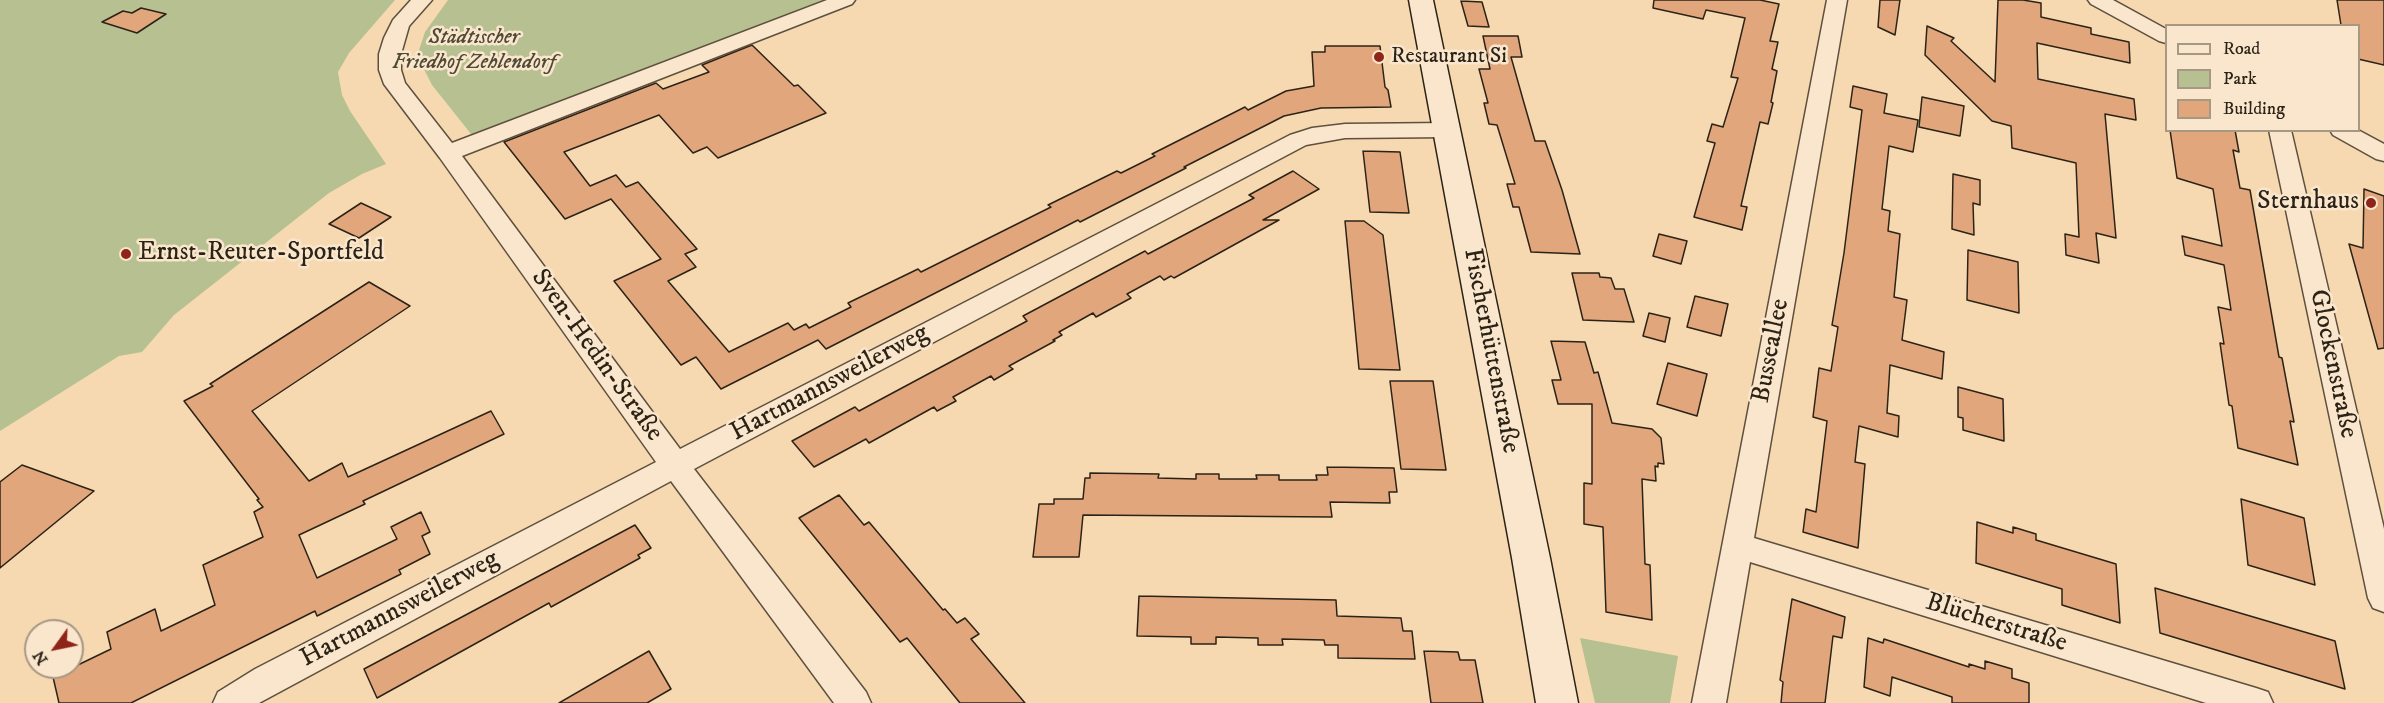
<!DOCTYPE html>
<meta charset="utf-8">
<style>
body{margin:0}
#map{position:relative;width:2384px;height:703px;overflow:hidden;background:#f6d9b1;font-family:"IM FELL DW Pica",serif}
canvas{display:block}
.legend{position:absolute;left:2165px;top:24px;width:195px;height:108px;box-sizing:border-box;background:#f9e6cc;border:2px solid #a79884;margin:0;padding:8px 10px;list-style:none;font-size:18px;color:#2c2317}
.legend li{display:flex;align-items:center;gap:12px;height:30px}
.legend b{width:30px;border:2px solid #a79884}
.north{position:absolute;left:24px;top:619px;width:60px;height:60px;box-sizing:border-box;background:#f9e6cc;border:2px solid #a79884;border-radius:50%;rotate:237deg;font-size:16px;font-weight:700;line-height:24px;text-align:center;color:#2c2317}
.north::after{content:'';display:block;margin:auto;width:21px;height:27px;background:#8f2418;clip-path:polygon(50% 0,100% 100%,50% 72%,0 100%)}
</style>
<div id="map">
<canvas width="2384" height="703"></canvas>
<ul class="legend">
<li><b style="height:8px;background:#f9e6cc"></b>Road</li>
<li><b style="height:16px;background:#b6c091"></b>Park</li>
<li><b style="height:16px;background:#e2a67c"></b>Building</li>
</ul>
<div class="north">N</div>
</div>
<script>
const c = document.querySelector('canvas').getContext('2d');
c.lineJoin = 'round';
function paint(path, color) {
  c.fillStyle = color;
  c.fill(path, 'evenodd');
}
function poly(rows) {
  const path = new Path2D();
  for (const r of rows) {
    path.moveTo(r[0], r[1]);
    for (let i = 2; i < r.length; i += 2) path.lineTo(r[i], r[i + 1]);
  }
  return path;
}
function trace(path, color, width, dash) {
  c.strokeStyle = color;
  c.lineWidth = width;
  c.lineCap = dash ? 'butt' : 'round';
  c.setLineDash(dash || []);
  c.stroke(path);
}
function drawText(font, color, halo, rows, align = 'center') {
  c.font = font + ' "IM FELL DW Pica",serif';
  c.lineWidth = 5;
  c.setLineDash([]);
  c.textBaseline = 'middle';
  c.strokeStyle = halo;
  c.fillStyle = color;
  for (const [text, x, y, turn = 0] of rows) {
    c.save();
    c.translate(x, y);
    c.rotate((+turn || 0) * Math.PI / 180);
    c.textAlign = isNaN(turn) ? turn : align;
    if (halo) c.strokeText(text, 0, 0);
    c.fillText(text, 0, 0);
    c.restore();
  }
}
const green = poly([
 [0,0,395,0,349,53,338,72,342,95,350,111,386,164,362,174,329,193,174,315,142,352,119,356,0,431],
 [448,0,826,0,475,139,432,85,421,63,419,50,425,32],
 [1580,638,1678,656,1670,703,1595,703]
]);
const building = poly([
 [1654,0,1760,0,1779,4,1770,41,1778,42,1772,69,1777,71,1771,102,1773,103,1768,124,1760,122,1741,206,1747,207,1742,230,1694,217,1715,143,1707,141,1712,124,1723,127,1738,78,1731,77,1745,18,1706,10,1703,19,1653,8,1654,0],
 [1880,0,1900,0,1895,35,1878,27,1880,0],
 [1998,0,2023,0,2041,3,2041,17,2091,28,2091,34,2129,42,2130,63,2037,43,2038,79,2134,99,2136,120,2105,114,2116,238,2096,233,2099,263,2066,255,2065,234,2079,237,2076,163,2012,148,2011,126,1992,121,1925,55,1927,26,1954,38,1951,41,1995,82,1998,0],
 [2337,0,2384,0,2384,65,2358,59,2358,26,2341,25,2337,0],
 [1461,1,1482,2,1489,27,1468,26,1461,1],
 [141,8,166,14,137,33,102,22,123,11,132,13,141,8],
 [1483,36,1518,36,1522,57,1511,57,1524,103,1535,141,1545,141,1562,190,1580,254,1531,252,1519,207,1513,207,1507,184,1515,184,1497,125,1489,124,1484,103,1488,103,1479,69,1490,69,1483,36],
 [752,45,794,86,798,85,826,113,718,158,707,147,693,153,659,115,564,152,590,186,616,175,626,187,638,182,697,249,685,254,696,267,668,281,729,352,788,323,794,330,806,324,809,328,851,307,848,303,918,269,921,272,1051,207,1048,205,1117,171,1121,173,1155,156,1152,154,1245,107,1248,110,1286,91,1314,86,1312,52,1325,52,1325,46,1380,46,1385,87,1388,90,1391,107,1321,108,1284,116,1184,167,1186,168,1080,222,1078,220,826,349,818,340,721,389,696,357,681,365,614,281,661,259,611,199,565,219,504,142,656,83,663,89,709,72,702,65,752,45],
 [1853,86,1887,94,1884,113,1918,120,1913,152,1889,146,1882,209,1890,211,1888,231,1900,234,1894,297,1907,300,1902,340,1944,352,1942,379,1890,365,1887,413,1899,416,1898,437,1859,426,1855,462,1865,464,1858,548,1803,532,1806,509,1816,512,1827,421,1813,417,1819,368,1831,371,1838,327,1832,325,1844,253,1862,110,1850,107,1853,86],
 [1922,97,1964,106,1960,136,1919,127,1922,97],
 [2170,130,2235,130,2239,152,2233,150,2240,188,2250,190,2279,357,2282,358,2294,422,2290,421,2298,465,2238,448,2232,406,2229,405,2220,343,2224,344,2218,307,2231,310,2224,265,2185,255,2182,236,2222,246,2213,189,2177,178,2170,130],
 [1363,151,1400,152,1409,213,1370,212,1363,151],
 [1293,171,1319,189,1263,220,1279,220,1174,278,1171,276,1164,280,1160,276,1127,294,1131,298,1096,317,1093,313,1059,332,1062,335,1053,340,1055,341,1009,366,1013,369,994,380,991,376,953,397,956,401,937,411,934,407,869,443,866,439,814,467,792,441,855,407,859,411,1027,321,1023,316,1145,251,1148,254,1254,198,1249,195,1293,171],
 [1953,174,1980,180,1980,205,1973,203,1974,235,1952,229,1953,174],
 [2364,189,2384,196,2384,348,2378,349,2349,244,2363,248,2364,189],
 [361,203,391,217,359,238,329,224,361,203],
 [1345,221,1364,221,1383,235,1400,370,1359,369,1345,221],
 [1659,234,1687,241,1681,264,1653,256,1659,234],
 [1968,250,2018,262,2019,313,1967,300,1968,250],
 [1572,273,1599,273,1600,277,1611,278,1615,289,1624,289,1634,322,1583,320,1572,273],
 [369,282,410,306,252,411,309,481,342,463,348,477,491,411,504,434,363,501,365,504,299,535,317,578,397,539,391,527,421,512,430,532,422,536,430,554,399,570,401,574,317,616,315,611,131,703,59,703,53,677,111,649,107,632,155,609,161,631,215,605,203,565,263,537,254,512,263,507,257,500,259,499,184,401,213,386,210,384,369,282],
 [1695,296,1728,304,1721,336,1687,327,1695,296],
 [1649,313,1670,318,1665,342,1643,336,1649,313],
 [1551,341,1585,342,1594,373,1598,372,1612,423,1652,429,1661,438,1664,464,1658,463,1658,467,1655,466,1656,481,1642,479,1645,564,1650,565,1652,620,1606,612,1603,527,1584,524,1584,483,1592,484,1592,404,1558,404,1552,380,1561,380,1551,341],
 [1668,363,1707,374,1697,416,1657,404,1668,363],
 [1390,381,1433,381,1446,470,1401,469,1390,381],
 [1958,387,2003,399,2004,441,1963,430,1963,418,1958,417,1958,387],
 [22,465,94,491,0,568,0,482,22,465],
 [1327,467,1394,468,1397,492,1389,492,1390,503,1330,502,1332,517,1083,515,1079,557,1033,557,1039,504,1054,504,1054,499,1083,499,1085,478,1090,478,1090,473,1159,474,1158,478,1196,479,1196,474,1219,474,1219,479,1257,479,1256,475,1279,475,1279,480,1317,480,1316,475,1328,475,1327,467],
 [839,495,864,525,869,522,943,610,945,609,957,623,965,618,979,634,971,639,1025,703,960,703,907,638,900,642,799,518,839,495],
 [2241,499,2304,518,2315,585,2248,565,2241,499],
 [1977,522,2013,533,2013,527,2036,534,2036,540,2116,564,2120,623,2062,605,2062,589,1976,563,1977,522],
 [635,525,651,548,638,555,640,558,551,607,549,603,377,698,364,669,635,525],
 [2155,588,2335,641,2345,689,2160,633,2155,588],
 [1139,596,1336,600,1337,616,1401,618,1403,631,1412,631,1415,659,1338,658,1338,645,1325,645,1324,640,1282,639,1283,645,1258,645,1258,638,1216,637,1216,644,1191,644,1191,637,1137,636,1139,596],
 [1792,599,1845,617,1842,638,1833,636,1825,703,1781,703,1783,682,1780,680,1792,599],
 [1868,638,1883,643,1884,639,1969,667,1969,664,1985,669,1985,661,2012,669,2012,678,2029,683,2029,703,1952,703,1952,697,1892,677,1890,696,1864,687,1868,638],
 [649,651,671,689,647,703,559,703,649,651],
 [1424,651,1458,652,1460,660,1475,660,1483,703,1431,703,1424,651]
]);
const street = poly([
 [411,0,432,0,409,26,401,54,401,70,405,83,452,143,827,0,855,0,852,4,462,156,680,449,1290,135,1312,128,1345,124,1448,123,1456,125,1459,130,1456,135,1448,137,1345,138,1306,145,694,469,866,692,871,703,834,703,671,481,259,703,213,703,218,692,255,669,656,462,440,158,384,84,379,70,379,54,384,38,393,20,411,0],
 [1827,0,1847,0,1754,538,2256,688,2268,692,2273,703,2206,703,1750,562,1726,703,1692,703,1827,0],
 [2088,0,2113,0,2166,29,2166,43,2159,41,2091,4,2088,0],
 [2269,130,2291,130,2384,529,2384,612,2373,608,2368,598,2269,130],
 [2330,130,2358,130,2384,144,2384,161,2376,159,2333,135,2330,130]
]);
const secondary = poly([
 [1409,0,1433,0,1550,558,1578,703,1536,703,1512,558,1409,0]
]);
const markers = [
 [1379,57,6,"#8f2418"],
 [2371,203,6,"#8f2418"],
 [126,254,6,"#8f2418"]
];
const farParknames = [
 ["Städtischer",474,38],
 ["Friedhof Zehlendorf",474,63]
];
const farPoinames = [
 ["Restaurant Si",1391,57]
];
const poiNames = [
 ["Sternhaus",2359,203],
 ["Ernst-Reuter-Sportfeld",138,254,"left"]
];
const streetNames = [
 ["Fischerhüttenstraße",1490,351,79],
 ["Busseallee",1772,351,-79],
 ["Sven-Hedin-Straße",596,356,54],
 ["Glockenstraße",2332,364,78],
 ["Hartmannsweilerweg",830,384,-28],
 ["Hartmannsweilerweg",400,610,-28],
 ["Blücherstraße",1996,624,17]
];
paint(green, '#b6c091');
paint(building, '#e2a67c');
trace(building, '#2c2317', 1.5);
trace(street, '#5e503e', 3);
trace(secondary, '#2c2317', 3);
paint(street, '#f9e6cc');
paint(secondary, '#f9e6cc');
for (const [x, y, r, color] of markers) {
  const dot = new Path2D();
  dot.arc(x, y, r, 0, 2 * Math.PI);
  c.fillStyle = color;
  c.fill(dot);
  trace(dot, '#f9e6cc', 2);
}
drawText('italic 22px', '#4e4a36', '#f9e6cc', farParknames);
drawText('22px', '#2c2317', '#f9e6cc', farPoinames, 'left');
drawText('26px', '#2c2317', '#f9e6cc', poiNames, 'right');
drawText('26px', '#2c2317', '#f9e6cc', streetNames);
</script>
